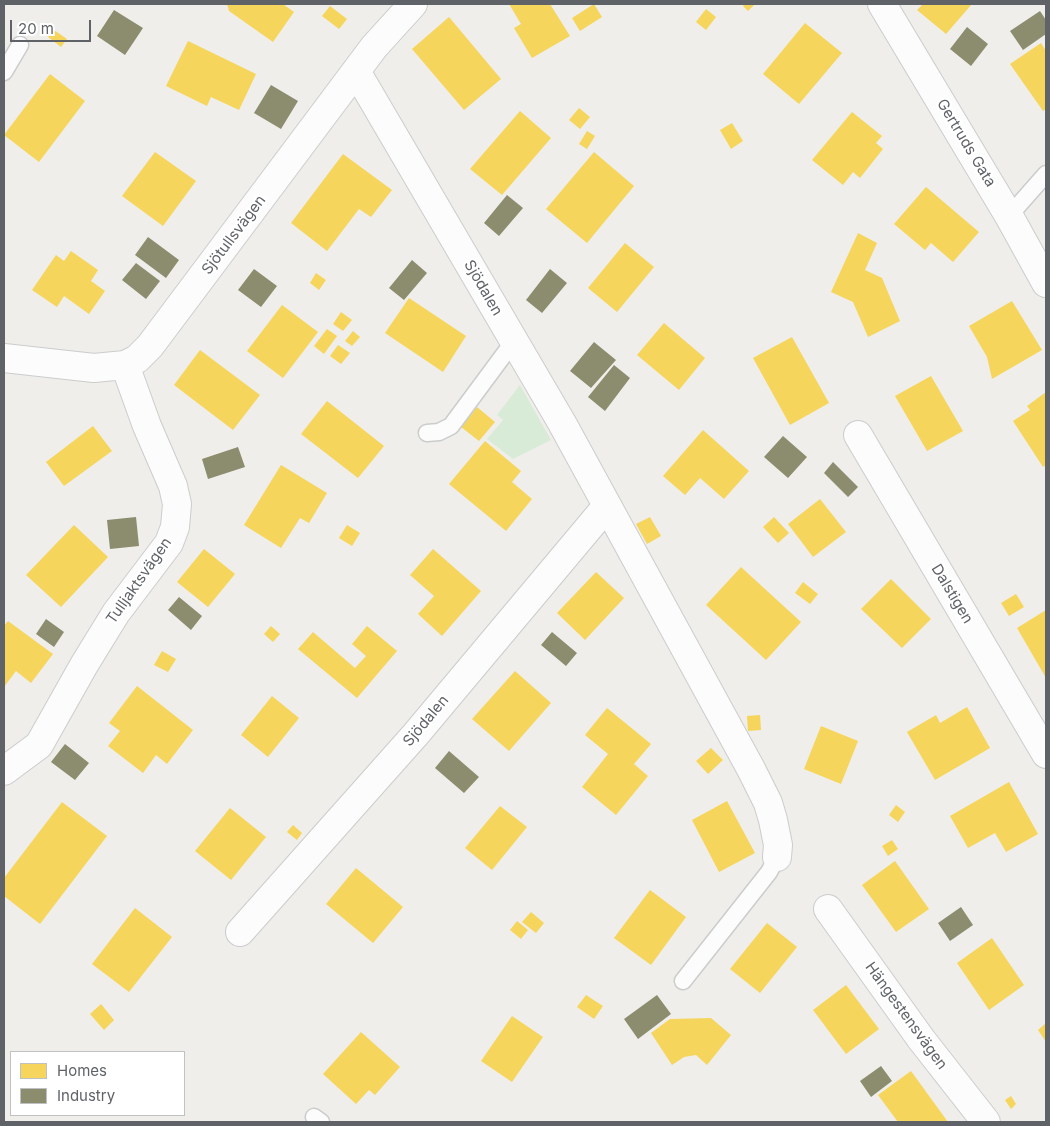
<!DOCTYPE html>
<meta charset="utf-8">
<style>
body{margin:0}
#map{position:relative;width:1050px;height:1126px;overflow:hidden;background:#efeeea;font-family:Inter,sans-serif}
canvas{display:block}
.frame{position:absolute;inset:0;border:5px solid #5f6368;pointer-events:none}
.legend{position:absolute;left:10px;top:1051px;width:175px;height:65px;box-sizing:border-box;background:#fff;border:1px solid #bfc1c3;margin:0;padding:6px 9px;list-style:none;font-size:15px;color:#5f6368}
.legend li{display:flex;align-items:center;gap:10px;height:25px}
.legend b{width:25px;border:1px solid #bfc1c3}
.scale{position:absolute;left:10px;top:20px;width:81px;height:22px;box-sizing:border-box;border:2px solid #5f6368;border-top:0;padding-left:6px;font-size:15px;line-height:18px;white-space:nowrap;color:#5f6368;-webkit-text-stroke:4px #fff;paint-order:stroke}
</style>
<div id="map">
<canvas width="1050" height="1126"></canvas>
<div class="frame"></div>
<ul class="legend">
<li><b style="height:14px;background:#f6d55c"></b>Homes</li>
<li><b style="height:14px;background:#8c8c6e"></b>Industry</li>
</ul>
<div class="scale">20 m</div>
</div>
<script>
const c = document.querySelector('canvas').getContext('2d');
c.lineJoin = 'round';
function paint(path, color) {
  c.fillStyle = color;
  c.fill(path, 'evenodd');
}
function poly(rows) {
  const path = new Path2D();
  for (const r of rows) {
    path.moveTo(r[0], r[1]);
    for (let i = 2; i < r.length; i += 2) path.lineTo(r[i], r[i + 1]);
  }
  return path;
}
function trace(path, color, width, dash) {
  c.strokeStyle = color;
  c.lineWidth = width;
  c.lineCap = dash ? 'butt' : 'round';
  c.setLineDash(dash || []);
  c.stroke(path);
}
function drawText(font, color, halo, rows, align = 'center') {
  c.font = font + ' Inter,sans-serif';
  c.lineWidth = 5;
  c.setLineDash([]);
  c.textBaseline = 'middle';
  c.strokeStyle = halo;
  c.fillStyle = color;
  for (const [text, x, y, turn = 0] of rows) {
    c.save();
    c.translate(x, y);
    c.rotate((+turn || 0) * Math.PI / 180);
    c.textAlign = isNaN(turn) ? turn : align;
    if (halo) c.strokeText(text, 0, 0);
    c.fillText(text, 0, 0);
    c.restore();
  }
}
const green = poly([
 [520,385,551,440,513,459,487,439,503,420,497,415]
]);
const homes = poly([
 [227,4,283,4,294,12,273,42,229,11],
 [509,4,550,4,570,36,532,58,514,28,521,24],
 [594,4,602,17,580,31,572,18],
 [745,4,752,4,754,5,748,11,743,6],
 [923,4,972,4,946,34,917,10],
 [330,6,347,19,339,29,322,16],
 [706,9,716,17,706,30,696,22],
 [449,17,501,79,464,110,412,49],
 [805,23,842,53,799,104,763,74],
 [54,30,67,39,61,47,48,37],
 [188,41,256,74,239,110,211,97,207,106,166,86],
 [1041,43,1046,51,1046,109,1043,111,1010,64],
 [50,74,85,101,39,162,4,135],
 [579,108,590,117,580,129,569,120],
 [520,111,551,138,502,195,470,169],
 [852,112,882,136,876,143,883,149,860,178,853,172,843,185,812,160],
 [732,123,743,141,731,149,720,130],
 [587,131,595,136,587,149,579,144],
 [155,152,196,181,163,226,122,196],
 [594,152,634,186,587,243,546,209],
 [343,154,392,190,371,217,359,209,327,251,291,223],
 [926,187,979,232,953,262,931,243,925,250,894,224],
 [858,233,877,243,865,270,882,278,900,321,868,337,853,302,831,292],
 [625,243,654,267,617,312,588,288],
 [71,251,98,270,91,281,105,291,89,314,64,296,57,307,32,290,56,255,64,261],
 [316,273,326,280,319,290,310,283],
 [409,298,466,336,443,372,385,333],
 [1012,301,1042,350,992,379,987,357,969,326],
 [282,305,318,332,283,378,247,351],
 [341,312,352,320,343,331,333,324],
 [664,323,705,358,679,390,637,355],
 [327,329,337,336,324,354,314,346],
 [353,331,360,337,352,346,345,341],
 [792,337,829,403,790,425,753,358],
 [338,345,350,353,341,364,330,356],
 [200,350,260,395,233,430,174,385],
 [931,376,963,431,927,451,895,396],
 [1046,392,1046,465,1043,467,1013,421,1030,410,1027,406],
 [327,401,384,446,358,478,301,434],
 [477,407,495,422,479,441,461,427],
 [93,426,112,451,64,486,46,462],
 [703,430,749,471,724,499,700,478,685,495,663,476],
 [485,441,521,471,512,482,532,499,506,531,449,484],
 [281,465,327,493,309,523,300,518,281,548,244,525],
 [820,499,846,532,813,557,788,524],
 [650,517,661,536,647,544,636,524],
 [774,517,789,533,778,543,763,527],
 [74,525,108,557,61,607,26,575],
 [347,525,360,533,352,546,339,538],
 [204,549,235,574,208,607,177,582],
 [433,549,481,591,442,636,418,614,434,596,410,575],
 [741,567,801,622,766,660,706,605],
 [596,572,624,598,585,640,557,613],
 [891,579,931,619,902,648,861,609],
 [803,582,818,594,810,604,795,593],
 [1016,594,1024,607,1009,616,1001,603],
 [1046,610,1046,678,1017,628],
 [8,621,53,654,31,683,16,671,4,687,4,626],
 [271,626,280,634,273,642,264,634],
 [367,626,397,651,357,698,298,649,313,632,355,668,366,656,352,644],
 [162,651,176,659,168,672,154,665],
 [515,671,551,703,509,751,472,719],
 [137,686,193,730,167,764,156,755,143,773,108,746,120,731,109,723],
 [272,696,299,718,268,757,241,735],
 [967,707,990,748,935,780,907,732,936,715,940,723],
 [607,708,651,744,634,764,648,776,616,815,582,787,608,754,585,735],
 [760,715,761,730,748,731,747,716],
 [821,726,858,741,841,784,804,769],
 [711,748,723,760,708,774,696,761],
 [1009,782,1038,834,1006,852,995,833,968,848,950,816],
 [727,801,755,853,719,872,692,820],
 [62,802,107,836,40,924,4,896,4,878],
 [896,805,905,812,898,822,889,815],
 [500,806,527,827,492,870,465,848],
 [230,808,266,837,231,880,195,851],
 [293,825,302,833,297,840,287,832],
 [892,840,898,849,888,856,882,846],
 [895,861,929,909,896,932,862,885],
 [356,868,403,907,373,943,326,904],
 [650,890,686,917,651,965,614,938],
 [135,908,172,937,129,992,92,964],
 [531,912,544,923,536,933,522,922],
 [517,921,528,930,521,939,510,930],
 [767,923,797,947,760,993,730,969],
 [992,938,1024,985,989,1010,957,963],
 [846,985,879,1029,846,1054,813,1010],
 [586,995,603,1006,594,1019,577,1007],
 [101,1004,114,1020,104,1030,90,1014],
 [512,1016,543,1037,512,1082,481,1061],
 [711,1018,731,1035,707,1065,696,1055,684,1057,672,1065,651,1033,670,1019],
 [1046,1023,1046,1042,1038,1030],
 [361,1032,400,1067,375,1095,369,1090,356,1104,323,1074],
 [911,1071,948,1122,898,1122,878,1095],
 [1011,1096,1016,1104,1011,1109,1005,1100]
]);
const industry = poly([
 [114,10,143,28,125,55,97,36],
 [1040,11,1046,20,1046,34,1023,50,1010,31],
 [967,27,988,44,971,66,950,49],
 [271,85,298,101,281,129,254,113],
 [507,195,523,208,499,236,484,223],
 [148,237,179,260,166,278,135,255],
 [412,260,427,273,404,300,389,288],
 [136,263,160,281,146,299,122,280],
 [254,269,277,286,261,307,238,290],
 [550,269,567,283,542,313,526,300],
 [594,342,616,360,591,388,570,371],
 [614,365,630,378,605,411,588,397],
 [783,436,807,457,788,478,764,457],
 [238,447,245,467,208,479,202,459],
 [833,462,858,487,848,497,824,473],
 [136,517,139,546,110,549,107,520],
 [179,597,202,616,191,630,168,610],
 [46,619,64,632,54,647,36,634],
 [552,632,577,653,566,666,541,645],
 [65,744,89,763,75,780,51,762],
 [449,751,479,777,464,793,435,768],
 [961,907,973,925,950,941,938,923],
 [657,995,671,1014,638,1039,624,1019],
 [881,1066,892,1081,871,1097,860,1081]
]);
const service = poly([
 [4,72,20,45],
 [1009,216,1046,174],
 [427,433,439,432,451,426,514,341],
 [683,981,769,872,777,857],
 [314,1117,321,1122]
]);
const minor = poly([
 [882,4,1009,216,1046,283],
 [356,71,562,423,751,769,768,803,773,820,778,845,777,857],
 [4,358,94,368,125,365,137,359,150,346,374,47,413,4],
 [858,435,1046,754],
 [4,771,39,745,84,665,116,613,169,543,175,527,177,504,173,486,147,426,125,365],
 [828,909,921,1039,986,1122],
 [240,932,416,734,607,506]
]);
const streetNames = [
 ["Gertruds Gata",966,143,59],
 ["Sjötullsvägen",234,235,-53],
 ["Sjödalen",483,288,60],
 ["Tulljaktsvägen",139,581,-55],
 ["Dalstigen",952,594,59],
 ["Sjödalen",426,721,-50],
 ["Hängestensvägen",906,1016,54]
];
paint(green, '#d8ebd6');
paint(homes, '#f6d55c');
paint(industry, '#8c8c6e');
trace(service, '#cbcccc', 19);
trace(minor, '#cbcccc', 30);
trace(service, '#fdfcfc', 16);
trace(minor, '#fdfcfc', 28);
drawText('15px', '#5f6368', '#fff', streetNames);
</script>
